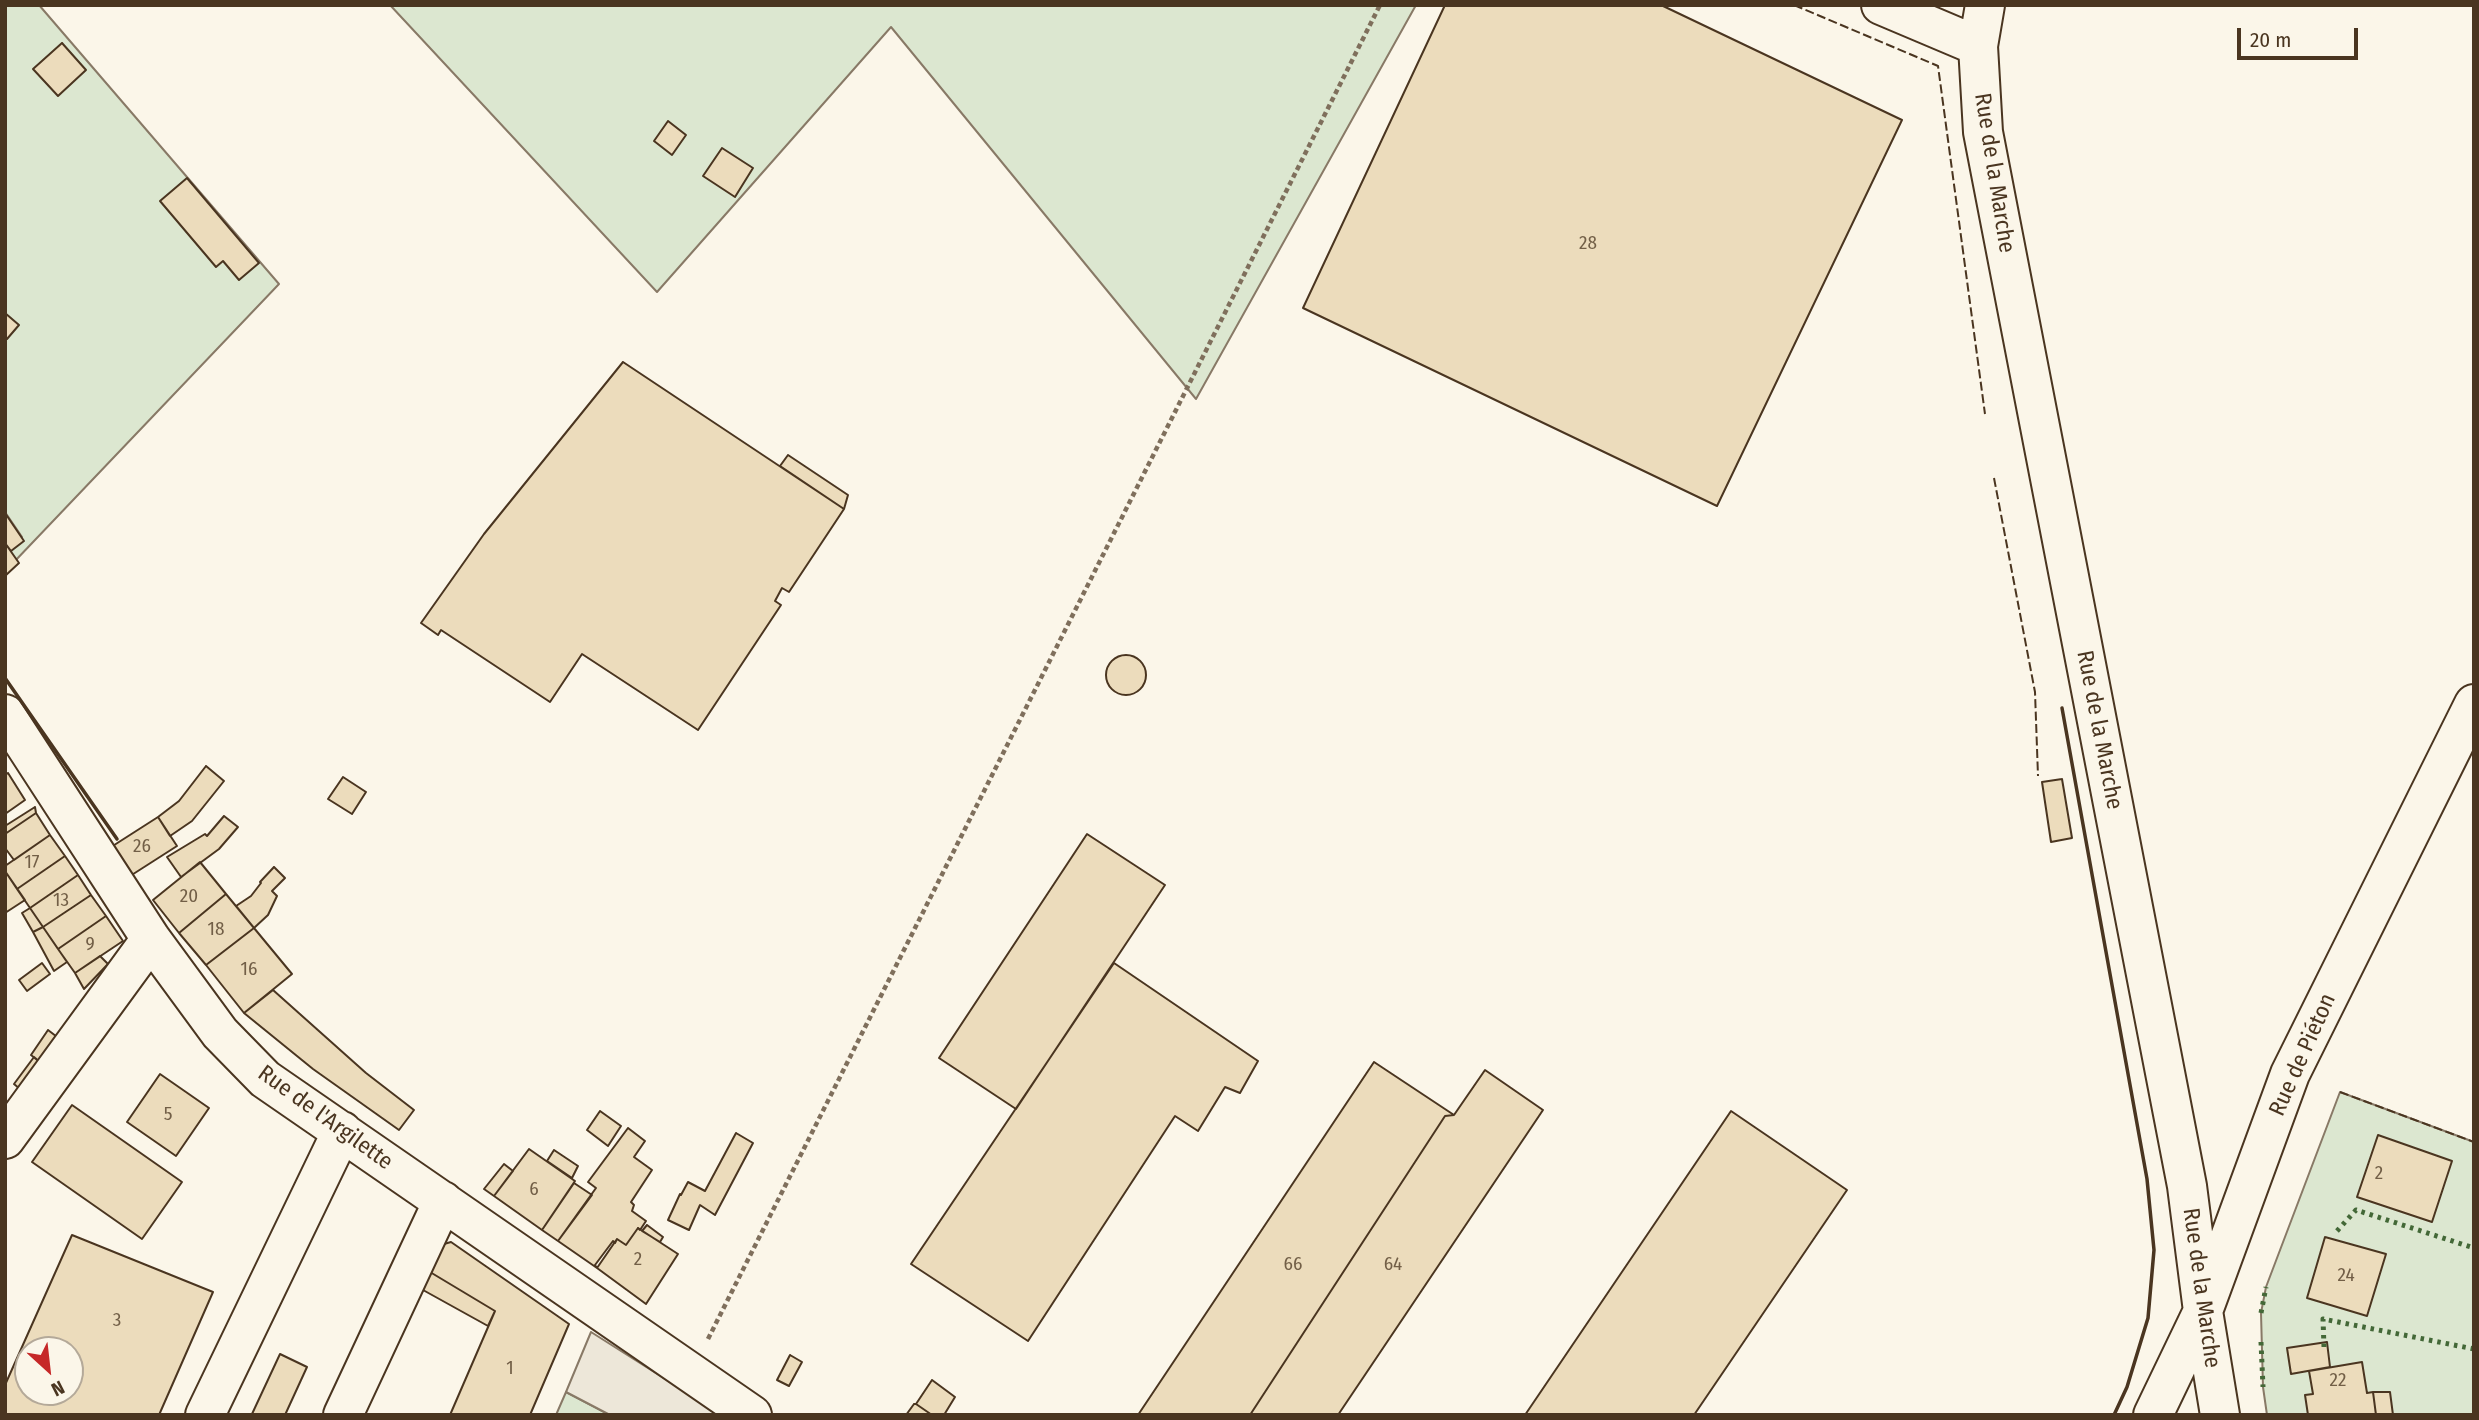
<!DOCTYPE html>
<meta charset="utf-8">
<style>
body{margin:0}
#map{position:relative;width:2479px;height:1420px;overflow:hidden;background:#fbf6e9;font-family:"Fira Sans Condensed",sans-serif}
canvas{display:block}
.frame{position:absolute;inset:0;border:7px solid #4a3520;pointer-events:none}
.north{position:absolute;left:14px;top:1336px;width:70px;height:70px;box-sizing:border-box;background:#fbf6e9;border:2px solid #b4a999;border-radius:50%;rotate:153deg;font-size:19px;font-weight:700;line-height:28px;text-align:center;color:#4a3520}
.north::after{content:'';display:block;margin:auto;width:24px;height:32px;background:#c62828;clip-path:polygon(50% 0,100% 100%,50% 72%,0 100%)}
.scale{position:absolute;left:2237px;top:28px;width:121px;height:32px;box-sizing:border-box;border:4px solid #4a3520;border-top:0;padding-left:9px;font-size:21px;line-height:24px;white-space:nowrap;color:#4a3520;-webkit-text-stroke:5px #fbf6e9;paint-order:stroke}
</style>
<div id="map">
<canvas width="2479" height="1420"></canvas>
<div class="frame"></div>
<div class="north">N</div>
<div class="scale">20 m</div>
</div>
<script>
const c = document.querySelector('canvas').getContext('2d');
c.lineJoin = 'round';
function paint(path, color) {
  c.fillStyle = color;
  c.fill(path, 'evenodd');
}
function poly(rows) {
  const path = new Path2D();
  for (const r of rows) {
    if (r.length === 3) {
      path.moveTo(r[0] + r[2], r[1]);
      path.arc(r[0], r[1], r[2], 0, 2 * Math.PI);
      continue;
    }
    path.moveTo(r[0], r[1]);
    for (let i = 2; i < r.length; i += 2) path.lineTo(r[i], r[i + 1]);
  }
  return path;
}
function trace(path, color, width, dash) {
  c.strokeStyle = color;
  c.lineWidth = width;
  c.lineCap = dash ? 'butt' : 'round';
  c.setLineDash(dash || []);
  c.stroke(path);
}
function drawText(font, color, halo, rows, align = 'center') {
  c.font = font + ' "Fira Sans Condensed",sans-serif';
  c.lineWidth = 5;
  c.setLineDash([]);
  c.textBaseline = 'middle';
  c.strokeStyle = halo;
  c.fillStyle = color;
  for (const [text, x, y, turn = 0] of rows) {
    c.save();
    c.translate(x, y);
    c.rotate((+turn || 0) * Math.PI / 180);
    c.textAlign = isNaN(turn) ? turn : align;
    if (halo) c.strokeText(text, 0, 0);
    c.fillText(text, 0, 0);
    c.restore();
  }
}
const green = poly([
 [5,5,39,5,279,284,14,562,6,548,22,537,5,512,5,5],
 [390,5,1416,5,1196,399,891,27,657,292,390,5],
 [2340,1092,2474,1142,2474,1415,2267,1415,2263,1387,2261,1313,2266,1287,2340,1092],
 [566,1392,610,1415,556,1415,566,1392]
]);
const parking = poly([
 [591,1332,722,1415,610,1415,566,1392,591,1332]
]);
const building = poly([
 [1445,5,1661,5,1902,120,1717,506,1303,308,1445,5],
 [62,43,86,70,58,96,33,69,62,43],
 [668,121,686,135,672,155,654,141,668,121],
 [722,148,753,168,735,197,703,176,722,148],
 [187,178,259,263,239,280,223,261,216,267,160,201,187,178],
 [5,313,19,325,7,339,5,338,5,313],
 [623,362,844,509,789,592,782,588,775,601,781,605,698,730,582,654,550,702,441,630,438,635,421,623,484,534,623,362],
 [788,455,848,495,844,509,780,466,788,455],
 [5,513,24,541,11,551,5,543,5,513],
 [5,543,19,563,5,576,5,543],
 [1126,675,20],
 [206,766,224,781,192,821,170,836,158,817,179,801,206,766],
 [8,773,25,800,5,814,5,775,8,773],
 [343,777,366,792,352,814,328,799,343,777],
 [2062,779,2072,838,2051,842,2042,782,2062,779],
 [35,807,36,813,5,834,5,826,35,807],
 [36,813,50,835,14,860,5,848,5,834,36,813],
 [224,816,238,827,219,849,181,877,167,857,205,834,207,836,224,816],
 [158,817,177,846,127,878,108,849,158,817],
 [1087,834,1165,885,1016,1109,939,1058,1087,834],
 [50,835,65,856,17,889,5,871,5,866,50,835],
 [65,856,78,875,30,908,17,889,65,856],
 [200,862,226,894,179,933,153,900,200,862],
 [274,867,285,878,272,891,277,896,268,915,254,928,236,906,251,896,261,883,260,882,274,867],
 [5,871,25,900,5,913,5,871],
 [78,875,91,895,43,927,30,908,78,875],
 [226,894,254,928,206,965,179,933,226,894],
 [91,895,106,916,58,949,43,927,91,895],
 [30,908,43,927,33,932,22,913,30,908],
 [106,916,123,941,75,973,58,949,106,916],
 [43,927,67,962,54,971,33,932,43,927],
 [254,928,292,974,244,1013,206,965,254,928],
 [100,956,108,964,84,989,75,973,100,956],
 [42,963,50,974,27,991,19,980,42,963],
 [1114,963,1258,1061,1240,1093,1225,1087,1198,1131,1175,1116,1028,1341,911,1264,1114,963],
 [273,990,366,1073,414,1110,399,1130,313,1069,244,1013,273,990],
 [48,1030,65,1043,47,1068,31,1055,48,1030],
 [34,1057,47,1068,27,1095,14,1084,34,1057],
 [1374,1062,1454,1115,1445,1116,1250,1415,1138,1415,1374,1062],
 [1485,1070,1543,1110,1338,1415,1250,1415,1445,1116,1454,1115,1485,1070],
 [160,1074,209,1108,176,1156,127,1122,160,1074],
 [72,1105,182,1182,142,1239,32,1162,72,1105],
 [600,1111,621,1126,608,1146,587,1130,600,1111],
 [1731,1111,1847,1190,1694,1415,1525,1415,1731,1111],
 [628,1128,645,1141,634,1157,652,1170,631,1202,634,1205,632,1211,646,1221,640,1230,638,1228,626,1245,617,1239,615,1243,613,1241,595,1265,597,1268,558,1241,596,1188,588,1182,628,1128],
 [736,1133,753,1143,715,1215,700,1205,689,1230,668,1220,680,1194,681,1195,688,1182,705,1191,736,1133],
 [2378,1135,2452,1161,2432,1222,2357,1197,2378,1135],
 [529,1149,575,1181,542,1230,494,1196,529,1149],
 [554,1150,578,1166,572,1178,547,1161,554,1150],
 [504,1164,513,1171,494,1196,484,1189,504,1164],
 [574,1183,592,1195,558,1241,542,1230,574,1183],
 [647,1225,663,1237,660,1242,642,1231,647,1225],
 [638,1228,678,1254,646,1304,597,1268,617,1239,626,1245,638,1228],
 [72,1235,213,1292,159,1415,5,1415,5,1385,72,1235],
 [28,1350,70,1350,70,1392,28,1392,28,1350],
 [2325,1237,2386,1254,2367,1316,2307,1298,2325,1237],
 [451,1242,569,1324,530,1415,450,1415,495,1311,430,1272,444,1244,451,1242],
 [430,1272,495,1311,488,1326,423,1290,430,1272],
 [2327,1342,2330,1367,2291,1374,2287,1348,2327,1342],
 [280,1354,307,1367,285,1415,252,1414,280,1354],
 [790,1355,802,1362,789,1386,777,1380,790,1355],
 [2362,1362,2367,1393,2373,1392,2376,1415,2308,1415,2305,1395,2313,1394,2309,1371,2362,1362],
 [932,1380,955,1397,944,1415,932,1415,916,1404,932,1380],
 [2373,1392,2390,1392,2393,1415,2376,1415,2373,1392],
 [914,1404,916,1404,932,1415,906,1415,914,1404]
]);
const path = poly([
 [708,1339,1380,5]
]);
const minor = poly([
 [1881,5,1978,46],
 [1985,5,1978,46,1983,132,2187,1186,2203,1311,2220,1415],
 [5,714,151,939,220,1033,265,1079,752,1415],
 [5,1139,151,939],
 [205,1415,342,1131],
 [343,1415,443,1201],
 [2153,1415,2203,1311,2290,1074,2474,704]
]);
const hedge = poly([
 [2337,1231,2356,1210,2474,1248],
 [2261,1313,2266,1287],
 [2261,1342,2263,1387],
 [2324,1347,2323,1319,2474,1349]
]);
const fence = poly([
 [1794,5,1938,66,1985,414],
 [1994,478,2035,692,2038,776],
 [2340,1092,2474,1142]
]);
const wall = poly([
 [5,678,117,839],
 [2062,708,2147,1179,2154,1250,2148,1318,2127,1387,2114,1415]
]);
const numberNames = [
 ["28",1588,244],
 ["26",142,847],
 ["17",32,863],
 ["20",189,897],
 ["13",61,901],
 ["18",216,930],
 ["9",90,945],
 ["16",249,970],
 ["5",168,1115],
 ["2",2379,1174],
 ["6",534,1190],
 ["2",638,1260],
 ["66",1293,1265],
 ["64",1393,1265],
 ["24",2346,1276],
 ["3",117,1321],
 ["1",510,1369],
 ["22",2338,1381]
];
const streetNames = [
 ["Rue de la Marche",1994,173,81],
 ["Rue de la Marche",2099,730,79],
 ["Rue de Piéton",2303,1055,-66],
 ["Rue de l'Argilette",325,1118,36],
 ["Rue de la Marche",2201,1288,82]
];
paint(green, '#dce7d0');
trace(green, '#887966', 2);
paint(parking, '#ede7d9');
trace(parking, '#887966', 2);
paint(building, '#ecdcbc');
trace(building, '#4a3520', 2);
trace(minor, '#4a3520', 42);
trace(path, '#7f6f5c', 4.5, [5, 3.5]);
trace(minor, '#fbf6e9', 38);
trace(hedge, '#436837', 5, [3.5, 5]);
trace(fence, '#4a3520', 2, [9, 3.5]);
trace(wall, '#4a3520', 3.5);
drawText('19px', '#725f47', null, numberNames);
drawText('23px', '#4a3520', '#fbf6e9', streetNames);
</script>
